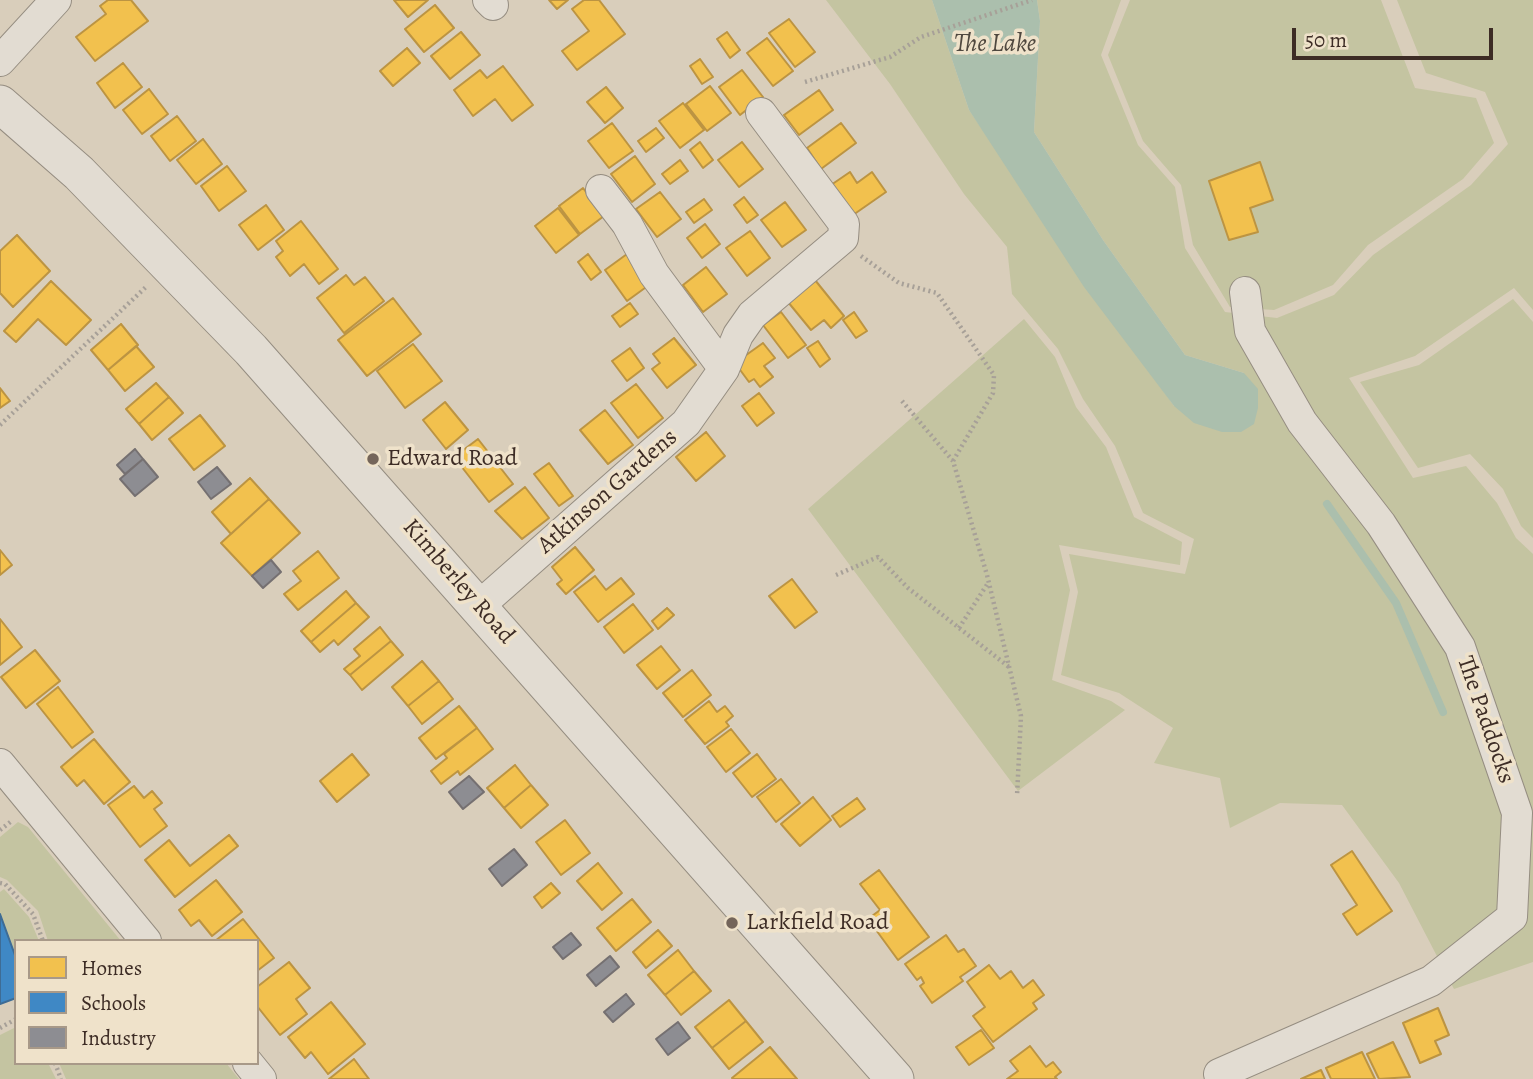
<!DOCTYPE html>
<style>
body{margin:0}
#map{position:relative;width:1533px;height:1079px;overflow:hidden;background:#d9cebb;font-family:Alegreya,serif}
canvas{display:block}
.legend{position:absolute;left:14px;top:939px;width:245px;height:126px;box-sizing:border-box;background:#efe2ca;border:2px solid #a89988;margin:0;padding:9px 12px;list-style:none;font-size:21px;color:#3d2c25}
.legend li{display:flex;align-items:center;gap:14px;height:35px}
.legend b{width:35px;border:2px solid #a89988}
.scale{position:absolute;left:1292px;top:28px;width:201px;height:32px;box-sizing:border-box;border:4px solid #3d2c25;border-top:0;padding-left:9px;font-size:21px;line-height:24px;white-space:nowrap;color:#3d2c25;-webkit-text-stroke:5px #efe2ca;paint-order:stroke}
</style>
<div id="map">
<canvas width="1533" height="1079"></canvas>
<ul class="legend">
<li><b style="height:19px;background:#f2c14e"></b>Homes</li>
<li><b style="height:19px;background:#3f88c5"></b>Schools</li>
<li><b style="height:19px;background:#8d8d92"></b>Industry</li>
</ul>
<div class="scale">50 m</div>
</div>
<script>
const c = document.querySelector('canvas').getContext('2d');
c.lineJoin = 'round';
function paint(path, color) {
  c.fillStyle = color;
  c.fill(path, 'evenodd');
}
function poly(rows) {
  const path = new Path2D();
  for (const r of rows) {
    path.moveTo(r[0], r[1]);
    for (let i = 2; i < r.length; i += 2) path.lineTo(r[i], r[i + 1]);
  }
  return path;
}
function trace(path, color, width, dash) {
  c.strokeStyle = color;
  c.lineWidth = width;
  c.lineCap = dash ? 'butt' : 'round';
  c.setLineDash(dash || []);
  c.stroke(path);
}
function drawText(font, color, halo, rows, align = 'center') {
  c.font = font + ' Alegreya,serif';
  c.lineWidth = 7;
  c.setLineDash([]);
  c.textBaseline = 'middle';
  c.strokeStyle = halo;
  c.fillStyle = color;
  for (const [text, x, y, turn = 0] of rows) {
    c.save();
    c.translate(x, y);
    c.rotate((+turn || 0) * Math.PI / 180);
    c.textAlign = isNaN(turn) ? turn : align;
    if (halo) c.strokeText(text, 0, 0);
    c.fillText(text, 0, 0);
    c.restore();
  }
}
const green = poly([
 [826,0,932,0,969,110,1174,406,1244,373,1185,355,1103,240,1034,132,1040,21,1037,0,1121,0,1101,55,1138,145,1175,187,1185,248,1225,312,1277,318,1334,295,1373,255,1471,185,1508,144,1485,92,1426,73,1397,0,1533,0,1533,310,1514,288,1415,356,1349,378,1413,478,1466,466,1497,503,1516,538,1533,554,1533,962,1454,989,1399,883,1342,805,1280,803,1230,828,1220,778,1154,763,1173,728,1119,693,1061,675,1078,592,1069,554,1185,574,1194,539,1143,513,1115,446,1083,399,1058,349,1012,294,1007,247,964,194,890,84],
 [1130,0,1381,0,1415,88,1476,98,1494,143,1463,179,1368,245,1333,285,1274,310,1230,307,1193,245,1181,185,1143,141,1108,55],
 [1513,299,1533,322,1533,538,1521,526,1503,489,1470,454,1418,468,1360,382,1419,365],
 [1024,319,1055,357,1076,407,1106,447,1134,517,1182,542,1180,565,1059,545,1070,590,1052,680,1111,701,1125,710,1018,791,808,509],
 [18,822,28,827,121,941,48,941,38,911,7,880,0,877,0,837],
 [4,889,29,917,39,941,16,941,16,958,0,914,0,892],
 [16,1027,16,1063,48,1063,56,1079,0,1079,0,1035],
 [59,1063,226,1063,239,1079,66,1079]
]);
const water = poly([
 [932,0,1037,0,1040,21,1034,132,1103,240,1185,355,1244,373,1258,389,1258,408,1254,424,1241,432,1222,432,1194,423,1174,406,1084,287,969,110]
]);
const homes = poly([
 [108,0,131,0,148,21,95,61,76,37,106,14,100,6,108,0],
 [394,0,428,0,408,17,394,0],
 [549,0,568,0,557,9,549,0],
 [584,0,599,0,625,34,577,70,562,51,589,31,572,9,584,0],
 [435,5,454,28,424,52,405,29,435,5],
 [789,19,815,52,795,67,769,33,789,19],
 [461,32,480,55,450,79,431,56,461,32],
 [727,32,740,50,730,58,717,39,727,32],
 [767,38,793,71,773,86,747,53,767,38],
 [407,48,420,63,393,86,380,71,407,48],
 [700,59,713,77,702,84,690,66,700,59],
 [123,63,142,87,115,108,97,83,123,63],
 [503,66,533,105,512,121,495,99,473,116,454,90,480,70,487,78,503,66],
 [742,70,763,97,740,115,719,87,742,70],
 [710,86,731,113,707,131,686,104,710,86],
 [606,87,623,108,605,123,587,102,606,87],
 [149,89,168,114,142,134,123,110,149,89],
 [819,90,833,110,799,135,784,115,819,90],
 [683,103,704,130,680,148,659,121,683,103],
 [177,116,196,141,170,161,151,136,177,116],
 [612,123,633,151,609,168,588,141,612,123],
 [841,123,856,143,821,169,807,148,841,123],
 [656,128,664,138,646,152,638,141,656,128],
 [203,139,222,164,196,184,177,160,203,139],
 [700,142,713,160,703,168,690,150,700,142],
 [742,142,763,169,739,187,718,160,742,142],
 [635,156,655,184,632,202,611,174,635,156],
 [680,160,688,171,670,184,662,174,680,160],
 [1260,162,1273,200,1250,208,1258,232,1229,240,1209,181,1260,162],
 [227,166,246,191,219,211,201,186,227,166],
 [850,172,857,183,872,172,886,192,853,215,831,185,850,172],
 [583,188,604,216,580,234,559,206,583,188],
 [660,192,681,219,657,237,636,209,660,192],
 [744,197,758,215,747,223,734,205,744,197],
 [704,199,712,210,694,223,686,212,704,199],
 [785,202,806,230,782,247,761,220,785,202],
 [266,205,284,230,258,250,239,225,266,205],
 [558,208,579,235,556,253,535,226,558,208],
 [301,221,338,269,319,284,304,264,290,276,276,257,283,251,276,241,301,221],
 [705,224,720,244,702,258,687,238,705,224],
 [750,231,770,258,747,276,726,248,750,231],
 [17,235,50,271,13,307,0,293,0,251,17,235],
 [588,254,601,272,591,280,578,262,588,254],
 [627,254,649,285,627,301,605,270,627,254],
 [706,267,727,294,703,312,683,285,706,267],
 [346,275,354,285,365,277,384,301,344,333,317,298,346,275],
 [815,280,844,316,831,328,824,320,811,330,788,302,815,280],
 [51,281,91,320,66,345,38,319,16,342,4,331,51,281],
 [393,298,421,334,367,376,338,340,393,298],
 [630,303,638,314,620,327,612,316,630,303],
 [781,312,806,345,788,358,763,325,781,312],
 [854,312,867,331,856,338,843,320,854,312],
 [121,324,138,345,108,370,91,350,121,324],
 [674,338,696,365,667,388,652,369,660,363,653,354,674,338],
 [818,341,830,359,820,367,807,348,818,341],
 [763,343,775,358,764,366,773,377,760,387,754,379,749,382,735,363,763,343],
 [413,344,442,381,405,408,377,371,413,344],
 [136,346,154,367,125,391,108,370,136,346],
 [630,348,644,368,627,381,612,361,630,348],
 [156,383,169,397,139,424,126,409,156,383],
 [636,384,663,418,638,438,611,403,636,384],
 [0,388,10,401,0,408,0,388],
 [759,393,774,413,757,426,742,406,759,393],
 [169,397,183,413,152,440,139,424,169,397],
 [445,402,468,430,446,449,423,420,445,402],
 [605,410,633,445,608,464,580,430,605,410],
 [200,415,225,446,194,470,169,439,200,415],
 [706,432,725,456,696,481,676,457,706,432],
 [478,439,513,484,489,502,454,457,478,439],
 [549,463,573,496,559,506,534,474,549,463],
 [250,478,269,499,231,534,212,512,250,478],
 [525,487,549,518,522,539,495,511,525,487],
 [269,499,300,533,252,576,221,543,269,499],
 [575,547,594,570,566,594,557,584,562,580,552,567,575,547],
 [0,550,12,565,0,575,0,550],
 [318,551,339,578,298,610,284,594,301,581,293,571,318,551],
 [595,576,606,590,621,578,634,594,598,622,574,592,595,576],
 [792,579,817,612,795,628,769,596,792,579],
 [346,591,356,603,311,642,301,631,346,591],
 [356,603,369,617,338,645,334,640,320,652,311,642,356,603],
 [633,604,653,630,624,653,604,627,633,604],
 [667,608,674,615,658,629,652,621,667,608],
 [0,619,22,647,0,665,0,619],
 [380,627,391,641,350,675,344,669,360,656,354,649,380,627],
 [391,641,403,655,362,690,350,675,391,641],
 [661,646,680,670,657,689,637,665,661,646],
 [35,650,60,681,26,708,1,677,35,650],
 [422,661,439,681,408,706,392,687,422,661],
 [692,670,711,695,683,717,663,693,692,670],
 [439,681,453,699,422,724,408,706,439,681],
 [58,687,93,732,72,748,37,704,58,687],
 [709,701,717,712,725,706,733,716,726,722,729,726,705,744,685,720,709,701],
 [459,706,477,728,436,759,419,738,459,706],
 [477,728,493,749,460,775,458,771,441,784,431,771,447,758,444,754,477,728],
 [731,729,750,753,726,772,707,747,731,729],
 [94,739,130,782,104,804,84,780,77,786,61,767,94,739],
 [352,754,369,775,337,802,320,781,352,754],
 [757,754,776,779,752,797,733,773,757,754],
 [515,765,531,785,504,808,487,788,515,765],
 [781,779,800,803,776,822,757,797,781,779],
 [531,785,548,805,521,828,504,808,531,785],
 [134,786,144,798,152,791,162,803,154,809,167,826,140,847,108,805,134,786],
 [813,797,831,820,800,846,781,824,813,797],
 [857,798,865,809,840,827,832,816,857,798],
 [565,820,590,853,561,875,536,842,565,820],
 [229,835,238,846,175,897,145,860,169,840,190,866,229,835],
 [1352,851,1392,911,1357,935,1343,914,1357,905,1331,865,1352,851],
 [598,863,622,893,602,910,577,881,598,863],
 [879,870,929,937,898,960,868,919,880,910,860,884,879,870],
 [216,880,242,912,212,936,199,920,191,926,179,910,216,880],
 [551,883,560,893,542,908,534,897,551,883],
 [632,899,651,922,616,951,597,928,632,899],
 [243,919,274,958,257,971,257,941,215,941,243,919],
 [658,930,672,946,646,968,633,952,658,930],
 [946,935,958,952,964,949,976,966,960,977,963,981,932,1003,920,986,924,983,921,977,917,980,905,964,946,935],
 [678,950,694,971,665,995,648,975,678,950],
 [289,962,310,988,296,999,307,1014,280,1035,257,1006,257,987,289,962],
 [989,965,1000,979,1011,971,1023,988,1033,980,1044,995,1033,1003,1037,1009,993,1042,973,1016,985,1007,967,982,989,965],
 [694,971,711,991,681,1015,665,995,694,971],
 [729,1000,746,1021,712,1048,695,1027,729,1000],
 [331,1002,365,1044,328,1074,311,1052,305,1058,288,1037,331,1002],
 [1438,1008,1449,1035,1435,1041,1441,1054,1420,1063,1403,1023,1438,1008],
 [746,1021,763,1042,729,1069,712,1048,746,1021],
 [981,1030,994,1048,969,1065,956,1047,981,1030],
 [1393,1042,1410,1077,1379,1079,1367,1054,1393,1042],
 [1030,1046,1046,1067,1053,1062,1061,1072,1055,1077,1057,1079,1007,1079,1018,1071,1010,1061,1030,1046],
 [770,1047,797,1079,733,1079,732,1078,770,1047],
 [1362,1052,1375,1079,1331,1079,1326,1068,1362,1052],
 [354,1059,369,1079,329,1079,354,1059],
 [1321,1070,1325,1079,1301,1079,1321,1070]
]);
const schools = poly([
 [0,914,16,958,16,998,0,1004,0,914]
]);
const industry = poly([
 [135,449,143,459,125,474,117,465,135,449],
 [143,459,158,477,135,496,120,479,143,459],
 [217,467,231,484,211,499,198,482,217,467],
 [271,560,281,572,263,588,252,576,271,560],
 [469,776,484,792,463,809,449,792,469,776],
 [514,849,527,865,502,886,489,869,514,849],
 [571,933,581,945,563,959,553,947,571,933],
 [610,956,619,967,596,986,587,975,610,956],
 [626,994,634,1004,613,1022,604,1012,626,994],
 [678,1022,690,1038,668,1055,656,1039,678,1022]
]);
const stream = poly([
 [1327,504,1396,603,1443,712]
]);
const path = poly([
 [805,82,890,57,921,37,1032,0],
 [861,256,899,283,937,293,994,375,993,393,953,461],
 [902,401,953,461,987,575,1021,716,1017,796],
 [0,425,147,286],
 [836,575,878,557,908,588,1009,667],
 [959,628,988,583],
 [0,830,13,820],
 [0,883,5,884,33,914,43,941],
 [0,1028,16,1019],
 [55,1063,61,1079]
]);
const minor = poly([
 [488,0,493,5],
 [0,61,56,0],
 [601,190,627,224,654,274,724,369],
 [479,606,686,423,724,369,738,335,752,315,843,238,844,224,761,113],
 [0,764,146,941],
 [248,1063,261,1079],
 [1219,1074,1431,981,1512,917,1517,813,1460,647,1381,524,1302,422,1250,331,1245,292]
]);
const tertiary = poly([
 [0,104,79,173,251,350,895,1079]
]);
const markers = [
 [373,459,7,"#74655a"],
 [732,923,7,"#74655a"]
];
const poiNames = [
 ["Edward Road",387,459],
 ["Larkfield Road",746,923]
];
const streetNames = [
 ["Atkinson Gardens",608,492,-41],
 ["Kimberley Road",458,582,49],
 ["The Paddocks",1485,720,71]
];
const waterNames = [
 ["The Lake",995,45]
];
paint(green, '#c4c4a1');
paint(water, '#abbfad');
paint(homes, '#f2c14e');
trace(homes, '#bc9442', 2);
paint(schools, '#3f88c5');
trace(schools, '#3e6c95', 2);
paint(industry, '#8d8d92');
trace(industry, '#757071', 2);
trace(stream, '#abbfad', 8);
trace(minor, '#958d81', 32);
trace(tertiary, '#958d81', 39);
trace(path, '#a7a098', 4.5, [2, 3.5]);
trace(minor, '#e2dcd2', 30);
trace(tertiary, '#e2dcd2', 37);
for (const [x, y, r, color] of markers) {
  const dot = new Path2D();
  dot.arc(x, y, r, 0, 2 * Math.PI);
  c.fillStyle = color;
  c.fill(dot);
  trace(dot, '#efe2ca', 2.5);
}
drawText('24px', '#3d2c25', '#efe2ca', poiNames, 'left');
drawText('24px', '#3d2c25', '#efe2ca', streetNames);
drawText('italic 26px', '#4f483f', '#efe2ca', waterNames);
</script>
